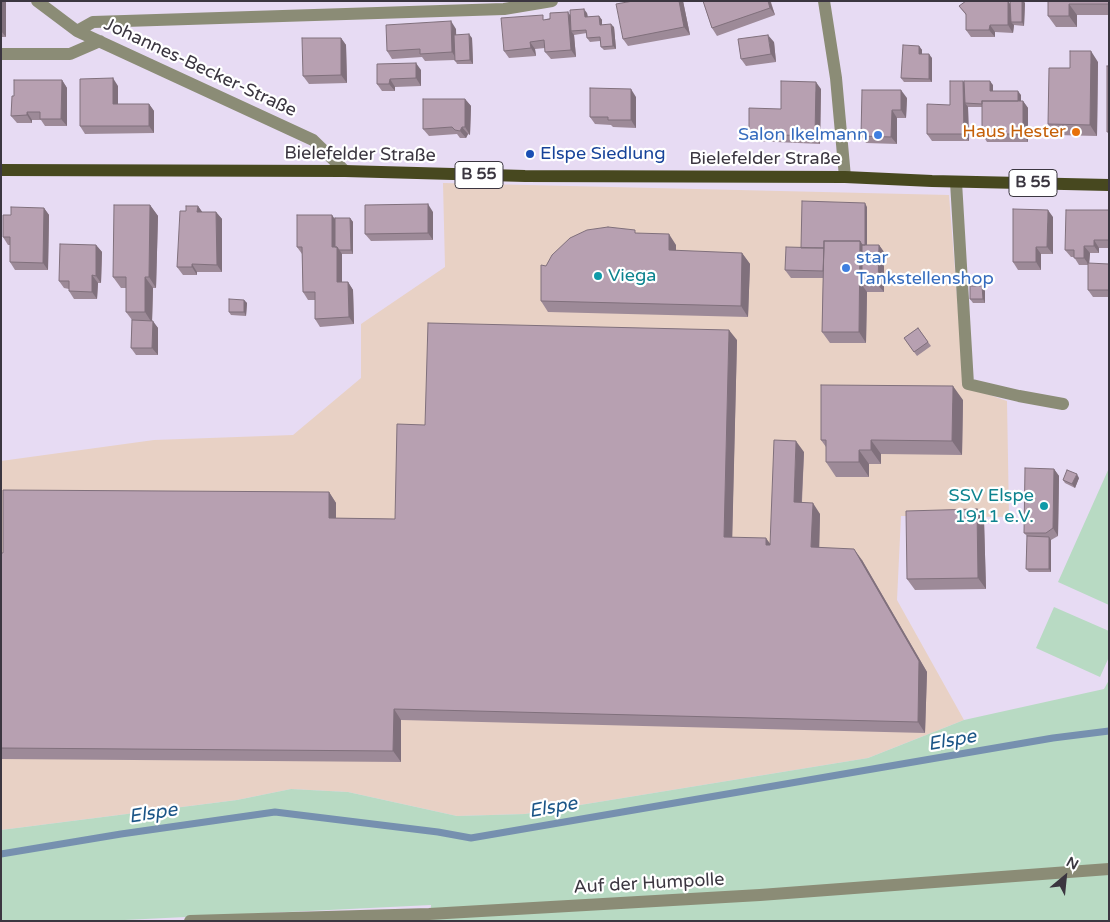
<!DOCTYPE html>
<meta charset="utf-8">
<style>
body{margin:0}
#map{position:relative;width:1110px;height:922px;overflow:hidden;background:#e7dbf3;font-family:"Varela Round",sans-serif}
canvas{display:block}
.frame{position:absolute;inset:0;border:2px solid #3b3640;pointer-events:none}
.north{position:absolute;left:1040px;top:852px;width:50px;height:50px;-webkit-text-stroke:4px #fff;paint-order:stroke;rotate:28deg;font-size:14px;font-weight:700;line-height:20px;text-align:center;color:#3b3640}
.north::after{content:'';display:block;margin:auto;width:18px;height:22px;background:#3b3640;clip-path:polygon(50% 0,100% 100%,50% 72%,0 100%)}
</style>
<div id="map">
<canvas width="1110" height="922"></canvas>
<div class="frame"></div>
<div class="north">N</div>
</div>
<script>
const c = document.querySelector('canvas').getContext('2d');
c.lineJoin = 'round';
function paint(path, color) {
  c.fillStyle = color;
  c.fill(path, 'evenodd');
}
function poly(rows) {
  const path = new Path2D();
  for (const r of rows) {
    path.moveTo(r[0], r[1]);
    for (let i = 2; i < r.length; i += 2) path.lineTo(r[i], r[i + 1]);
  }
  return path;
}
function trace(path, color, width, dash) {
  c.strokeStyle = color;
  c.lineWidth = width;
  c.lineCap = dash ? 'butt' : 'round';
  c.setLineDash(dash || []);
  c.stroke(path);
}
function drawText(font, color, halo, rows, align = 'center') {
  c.font = font + ' "Varela Round",sans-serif';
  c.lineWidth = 4.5;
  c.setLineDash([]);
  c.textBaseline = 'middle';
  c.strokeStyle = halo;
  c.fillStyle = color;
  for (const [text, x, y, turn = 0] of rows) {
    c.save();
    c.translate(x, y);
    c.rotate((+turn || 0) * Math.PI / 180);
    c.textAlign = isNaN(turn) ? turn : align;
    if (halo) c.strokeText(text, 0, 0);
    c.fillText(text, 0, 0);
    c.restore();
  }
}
const industrial = poly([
 [443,183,949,195,964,386,1007,401,1009,517,901,516,897,600,964,720,868,758,525,814,457,816,348,792,291,789,237,800,1,830,1,461,154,440,293,435,361,378,361,324,445,267]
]);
const green = poly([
 [1109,468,1109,605,1058,582],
 [1054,607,1109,631,1109,657,1100,677,1036,648],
 [1109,680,1109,921,430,921,431,905,104,921,1,921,1,830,237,800,291,789,348,792,457,816,525,814,868,758,964,720,1104,689]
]);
const stream = poly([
 [1,854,121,834,275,812,438,832,471,838,1053,738,1109,731]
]);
const minor = poly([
 [37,1,77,31,313,140,345,171],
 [824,1,836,78,845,177],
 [77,31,93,22,504,9,552,1],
 [1,54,70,54,100,41],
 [956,182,968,384,1019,396,1063,404],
 [190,921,429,914,760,895,1109,869]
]);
const major = poly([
 [1,170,345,171,525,176,845,177,932,181,1109,185]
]);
const wall = poly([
 [1,1,6,37,1,37],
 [633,1,683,1,690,35,628,46,623,39],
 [703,1,773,1,771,2,775,15,717,36,712,28],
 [1010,1,1023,1,1025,3,1024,26,1014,25,1013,33,995,32,995,37,971,37,966,30,966,15,959,6,1010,4],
 [1048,1,1109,1,1109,15,1077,15,1077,27,1056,27,1048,16],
 [587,13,588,17,599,16,602,20,602,25,614,27,616,49,604,50,601,47,600,41,590,42,587,38,587,33,574,35,576,57,551,59,545,52,545,48,535,49,536,56,509,58,504,51,546,19],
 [456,29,456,35,472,38,473,64,457,64,455,60,425,61,422,57,392,59,387,51],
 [341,38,346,45,347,83,309,84,303,76],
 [774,42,776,62,746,66,741,59],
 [919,46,922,50,922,54,932,58,932,82,904,82,901,78],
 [1098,62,1097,136,1055,135,1048,124,1070,68],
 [377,64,421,70,421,86,395,87,395,91,382,91,377,84],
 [62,80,67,88,67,126,45,126,41,120,32,120,32,123,17,123,11,116,14,96],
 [965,84,993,85,993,91,1021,95,1021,101,1023,101,1028,108,1028,142,987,142,982,134,982,107,968,107,969,141,932,141,927,134,950,105],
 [118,86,118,104,149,104,154,111,154,133,85,134,80,126],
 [821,89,820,144,754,141,749,134,781,109],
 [636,97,636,128,613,127,611,125,595,124,590,117],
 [907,98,906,118,897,118,897,144,866,143,861,136],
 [465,99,471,106,470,135,468,134,466,138,460,138,457,134,429,136,423,129],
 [150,205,158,216,156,288,153,288,152,321,158,328,158,355,136,355,131,348,132,320,126,312,126,288,121,288,113,277],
 [198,206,202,212,216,212,222,219,222,272,197,272,197,275,183,275,177,267,186,211],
 [867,207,867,245,879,245,884,252,884,292,867,292,866,343,830,343,822,332,823,278,791,278,785,270],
 [44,208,49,215,48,270,15,270,10,262,10,245,8,245,3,237,11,215],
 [1109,210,1109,248,1099,248,1099,253,1090,253,1089,264,1109,264,1109,297,1093,297,1088,290,1088,265,1079,265,1074,257,1071,257,1065,250],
 [433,212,433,240,371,241,365,234],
 [1053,217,1053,254,1041,254,1041,270,1018,270,1013,262],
 [335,218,350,218,353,222,353,254,342,254,342,282,348,282,353,290,354,324,320,327,315,319,315,300,308,300,303,292,302,254,297,247],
 [638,233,676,245,676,251,742,253,750,264,748,317,548,312,541,301,546,266],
 [96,245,102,252,101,283,98,283,97,299,74,299,69,291,69,289,64,288,59,281],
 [982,286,985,290,985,303,973,303,970,299],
 [244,300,247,303,246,316,231,315,229,312],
 [918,328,931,346,917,356,904,338],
 [737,340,732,537,770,544,804,452,802,502,820,514,819,547,862,560,927,672,925,733,401,720,401,762,1,759,1,553,329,492,336,503,336,518,395,519,425,425],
 [963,400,962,455,881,454,881,464,869,464,869,477,836,477,826,462,826,447,821,440],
 [1054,469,1059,476,1058,536,1051,540,1051,572,1029,572,1026,569,1027,536,1024,533],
 [1079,478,1075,488,1065,483,1063,480],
 [977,509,984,520,986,589,915,590,907,579]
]);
const shadedWall = poly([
 [1,1,6,1,6,37,1,31],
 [679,1,683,1,690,35,684,27],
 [768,1,770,1,775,15,770,8],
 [1008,1,1014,9,1011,22,1014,25,1013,33,1008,25],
 [1022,1,1023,1,1025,3,1024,26,1022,22],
 [1069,4,1077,15,1077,27,1069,16],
 [584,9,587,13,588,21,585,17],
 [568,12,573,19,571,31,574,35,576,57,571,50],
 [599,16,602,20,602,29,600,25],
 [451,21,456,29,457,60,452,52],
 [611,24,614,27,616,49,613,46],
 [990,25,995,32,995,37,989,30],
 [469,34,472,38,473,64,470,60],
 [768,35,774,42,776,62,771,54],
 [341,38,346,45,347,83,341,75],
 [530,42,535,49,536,56,531,48],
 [919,46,922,50,922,58,919,54],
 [1091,51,1098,62,1097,136,1090,125],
 [929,54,932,58,932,82,929,79],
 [416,63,421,70,421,86,416,78],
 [113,78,118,86,118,111,113,104],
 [390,79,395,87,395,91,389,84],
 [62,80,67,88,67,126,61,119],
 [963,81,968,88,965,103,968,107,969,141,964,134],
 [990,81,993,85,993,95,990,91],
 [816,82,821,89,820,144,815,136],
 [631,89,636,97,636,128,631,120],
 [901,90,907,98,906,118,901,110],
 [1018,91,1021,95,1021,108,1018,105],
 [465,99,471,106,470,135,465,127],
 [1023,101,1028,108,1028,142,1023,134],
 [149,104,154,111,154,133,149,126],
 [892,110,897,118,897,144,891,137],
 [27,112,32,120,32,123,27,115],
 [462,127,468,134,466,138,460,131],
 [865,203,867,207,867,252,862,285,867,292,866,343,859,332,860,241],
 [428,204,433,212,433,240,428,233],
 [150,205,158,216,156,288,149,277],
 [198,206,203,213,197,212],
 [44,208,49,215,48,270,43,263],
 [1048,210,1053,217,1053,254,1047,247],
 [216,212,222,219,222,272,217,265],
 [332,215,337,222,338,248,342,254,342,290,337,282,332,247],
 [350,218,353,222,353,254,351,250],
 [669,234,676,245,676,261,669,250],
 [1094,240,1099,248,1099,253,1094,246],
 [96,245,102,252,101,283,96,276],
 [879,245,884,252,884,292,878,285],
 [1084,246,1090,253,1089,265,1084,258],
 [1036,247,1041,254,1041,270,1036,262],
 [742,253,750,264,748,317,741,306],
 [192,264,197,272,197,275,192,267],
 [92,275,98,283,97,299,92,292],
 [145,277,153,288,152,323,145,312],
 [348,282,353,290,354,324,349,317],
 [982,286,985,290,985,303,983,299],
 [244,300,247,303,246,316,244,312],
 [153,321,158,328,158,355,152,348],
 [729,330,737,340,732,548,724,537],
 [953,386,963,400,962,455,952,441],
 [871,440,881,454,881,464,871,450],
 [796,441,804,452,801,513,794,502],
 [859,450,869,464,869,477,859,462],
 [1054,469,1059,476,1058,536,1053,528],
 [1077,474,1079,478,1075,488,1072,484],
 [329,492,336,503,336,529,329,518],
 [813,503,820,514,819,558,811,547],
 [977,509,984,520,986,589,978,578],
 [1049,537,1051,540,1051,572,1049,569],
 [766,538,774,549,766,545],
 [854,549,862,560,927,672,925,733,918,722],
 [394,709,401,720,401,762,393,751]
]);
const building = poly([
 [633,1,679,1,684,27,623,39,616,4,633,1],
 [703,1,768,1,770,8,712,28,703,1],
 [966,1,1008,1,1008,25,990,25,989,30,966,30,966,14,959,6,966,1],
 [1010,1,1022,1,1022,22,1011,22,1010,1],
 [1048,1,1109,1,1109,4,1069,4,1069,16,1048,16,1048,1],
 [584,9,585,17,599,16,600,25,611,24,613,46,601,47,600,37,587,38,586,30,571,31,570,10,584,9],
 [568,12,571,50,545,52,544,40,530,42,531,48,504,51,501,18,543,15,543,20,550,19,550,13,568,12],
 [451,21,452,52,420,54,420,49,387,51,386,25,451,21],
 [469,34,470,60,455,61,454,35,469,34],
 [768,35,771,54,741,59,738,39,768,35],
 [302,38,341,38,341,75,303,76,302,38],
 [903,45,919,46,919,54,929,54,929,79,901,78,903,45],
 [1070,51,1091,51,1090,125,1048,124,1049,68,1070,68,1070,51],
 [416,63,416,78,390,79,389,84,377,84,377,64,416,63],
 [1107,66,1109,66,1109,132,1107,132,1107,66],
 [113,78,113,104,149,104,149,126,80,126,80,79,113,78],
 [14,80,62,80,61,119,40,119,40,112,27,112,27,115,11,116,12,96,14,96,14,80],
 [781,81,816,82,815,136,749,134,749,108,781,109,781,81],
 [950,81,963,81,964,134,927,134,927,104,950,105,950,81],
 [964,81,990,81,990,91,1018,91,1018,101,982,101,982,104,965,103,964,81],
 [590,88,631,89,631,120,608,120,608,117,590,117,590,88],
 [862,90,901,90,901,110,892,110,891,137,861,136,862,90],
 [423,99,465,99,465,127,462,127,460,131,455,130,452,127,423,129,423,99],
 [982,101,1023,101,1023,134,982,134,982,101],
 [802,201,865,203,865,245,862,245,860,241,824,241,824,248,801,248,802,201],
 [428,204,428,233,365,234,365,205,428,204],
 [114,205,150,205,149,277,145,277,145,312,126,312,126,277,113,277,114,205],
 [186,206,198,206,197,212,216,212,217,265,192,264,192,267,177,267,180,211,186,211,186,206],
 [11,207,44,208,43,263,10,262,10,237,3,237,3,215,11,215,11,207],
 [1013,209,1048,210,1047,247,1036,247,1036,262,1013,262,1013,209],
 [1066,210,1109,210,1109,240,1094,240,1094,246,1084,246,1084,258,1074,258,1074,250,1065,250,1066,210],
 [297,215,332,215,332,247,337,247,337,282,348,282,349,317,315,319,315,292,303,292,302,247,297,247,297,215],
 [335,218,350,218,351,250,339,250,337,247,335,247,335,218],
 [608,227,635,230,635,233,669,234,669,250,742,253,741,306,541,301,541,265,546,266,552,255,570,238,587,230,608,227],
 [824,241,860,241,859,332,822,332,824,241],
 [60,244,96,245,96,276,92,275,92,292,69,291,69,281,59,281,60,244],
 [862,245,879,245,878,285,862,285,862,245],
 [786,247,824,248,823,271,785,270,786,247],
 [1088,263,1109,264,1109,290,1088,290,1088,263],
 [970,286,982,286,983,299,970,299,970,286],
 [229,299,244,300,244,312,229,312,229,299],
 [132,320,153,321,152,348,131,348,132,320],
 [428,323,729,330,724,537,766,538,766,545,770,545,774,440,796,441,794,502,813,503,811,547,854,549,919,661,918,722,394,709,393,751,1,748,1,553,3,553,3,490,329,492,329,518,395,519,397,424,425,425,428,323],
 [918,328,928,342,914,352,904,338,918,328],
 [821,385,953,386,952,441,871,440,871,450,859,450,859,462,826,462,826,440,821,440,821,385],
 [1025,468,1054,469,1053,528,1046,533,1024,533,1025,468],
 [1067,470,1077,474,1072,484,1063,480,1067,470],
 [977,509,978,578,907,579,906,511,977,509],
 [1027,536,1049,537,1049,569,1026,569,1027,536]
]);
const markers = [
 [1076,132,5,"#e8710a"],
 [878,135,5,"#3f7fe0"],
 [530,154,5,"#1a4fb4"],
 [846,268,5,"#3f7fe0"],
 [598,276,5,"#0f9aa8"],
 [1044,506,5,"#0f9aa8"]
];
const shields = [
 [479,175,48],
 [1033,183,48]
];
const shieldNames = [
 ["B 55",479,175],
 ["B 55",1033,183]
];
const streetNames = [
 ["Johannes-Becker-Straße",200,68,25],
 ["Bielefelder Straße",360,155,1],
 ["Bielefelder Straße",765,159],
 ["Auf der Humpolle",649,884,-3]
];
const foodNames = [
 ["Haus Hester",1066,132]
];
const shopNames = [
 ["Salon Ikelmann",868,135],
 ["star",856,258,"left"],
 ["Tankstellenshop",856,279,"left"]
];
const transitNames = [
 ["Elspe Siedlung",540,154]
];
const cultureNames = [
 ["Viega",608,276],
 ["SSV Elspe",1034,496,"right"],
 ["1911 e.V.",1034,517,"right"]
];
const waterNames = [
 ["Elspe",952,741,-10],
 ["Elspe",553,808,-10],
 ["Elspe",153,814,-9]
];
paint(industrial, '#e8d1c5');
paint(green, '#b8dac3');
trace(stream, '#7690af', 7);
trace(minor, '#8b8c76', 12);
trace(major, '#47481f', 12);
paint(wall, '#9d8a98');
paint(shadedWall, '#80707c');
paint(building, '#b7a0b1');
trace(building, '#80707c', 1);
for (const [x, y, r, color] of markers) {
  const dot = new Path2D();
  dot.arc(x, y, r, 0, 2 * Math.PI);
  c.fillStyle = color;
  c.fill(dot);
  trace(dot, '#fff', 2);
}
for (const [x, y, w] of shields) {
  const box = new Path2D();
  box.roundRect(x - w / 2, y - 13.5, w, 27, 4);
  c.fillStyle = '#fff';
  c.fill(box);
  trace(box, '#3b3640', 1);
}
drawText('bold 16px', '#3b3640', null, shieldNames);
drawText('18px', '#3b3640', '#fff', streetNames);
drawText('18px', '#c56008', '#fff', foodNames, 'right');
drawText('18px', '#366cbe', '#fff', shopNames, 'right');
drawText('18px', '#164399', '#fff', transitNames, 'left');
drawText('18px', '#0d838f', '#fff', cultureNames, 'left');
drawText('italic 19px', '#1b5587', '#fff', waterNames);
</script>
